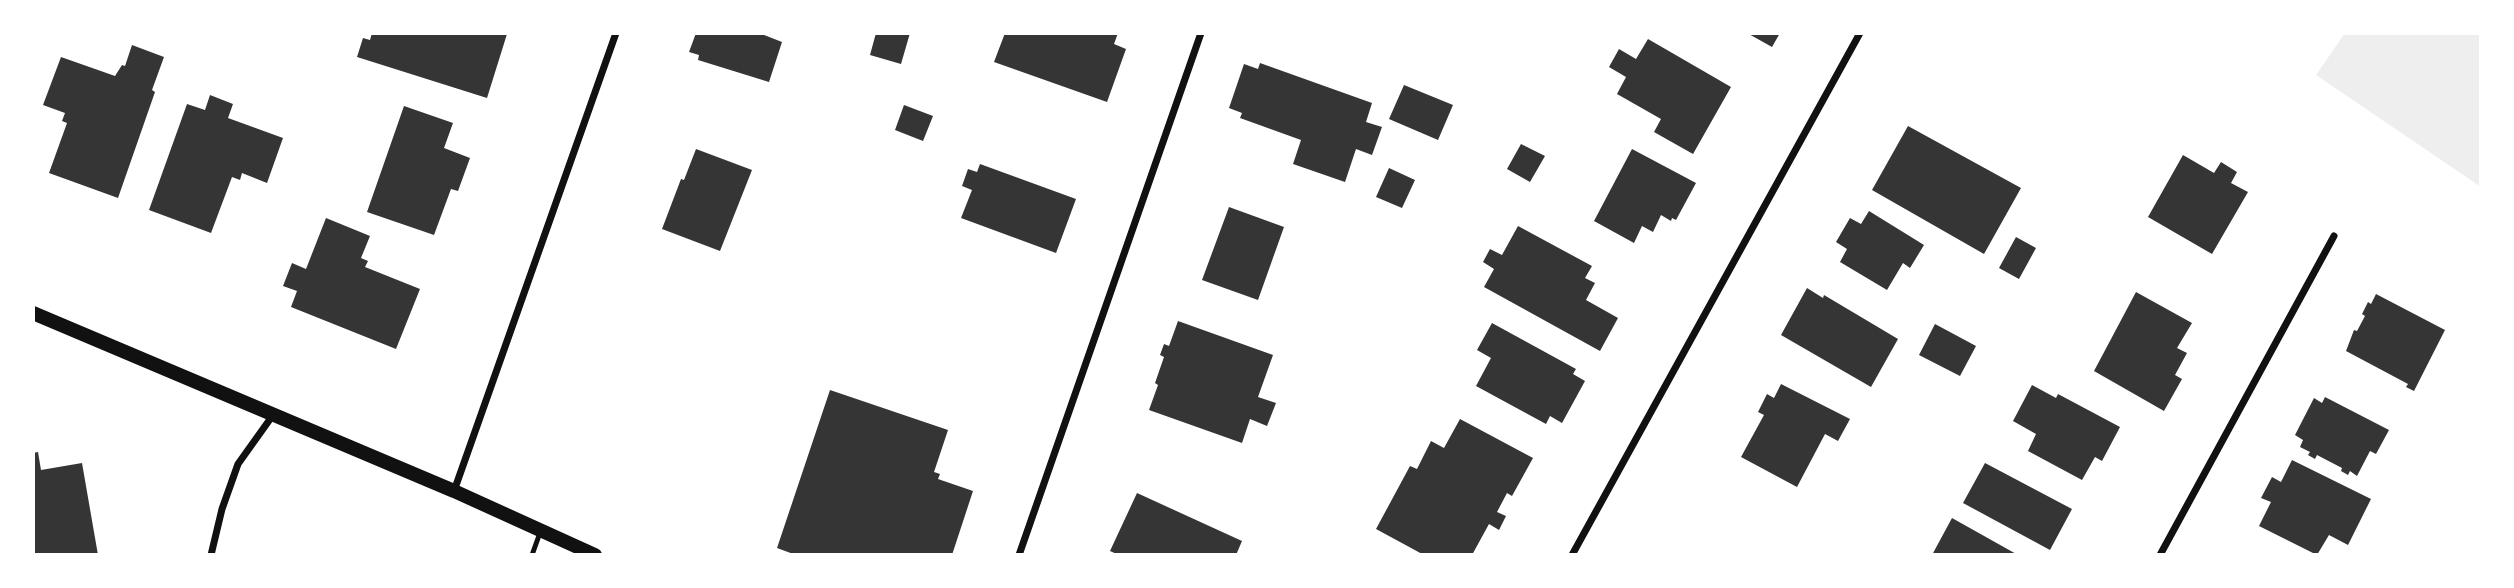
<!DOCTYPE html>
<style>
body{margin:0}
#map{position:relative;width:2514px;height:588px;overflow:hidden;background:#fff;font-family:Lato,sans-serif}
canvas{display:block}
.frame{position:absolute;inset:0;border:35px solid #fff;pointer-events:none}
</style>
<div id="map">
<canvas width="2514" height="588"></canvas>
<div class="frame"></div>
</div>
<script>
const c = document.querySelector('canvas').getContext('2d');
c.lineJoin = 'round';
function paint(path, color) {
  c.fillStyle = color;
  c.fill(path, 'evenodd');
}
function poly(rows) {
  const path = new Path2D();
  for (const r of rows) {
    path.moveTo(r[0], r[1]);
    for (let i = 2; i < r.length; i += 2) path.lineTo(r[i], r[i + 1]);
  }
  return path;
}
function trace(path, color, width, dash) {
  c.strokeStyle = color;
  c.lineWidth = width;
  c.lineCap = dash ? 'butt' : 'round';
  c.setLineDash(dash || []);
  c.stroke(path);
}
const green = poly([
 [2345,33,2481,33,2481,187,2316,75]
]);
const building = poly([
 [372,33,504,33,507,34,487,98,357,57,363,38,370,40],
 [696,33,759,33,782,42,769,82,698,60,699,55,689,52],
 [876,33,910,33,901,64,870,55],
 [1005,33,1118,33,1114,44,1126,49,1107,102,994,62],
 [1747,33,1780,33,1772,47],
 [1648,39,1731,87,1693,154,1654,132,1661,119,1617,94,1626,77,1609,67,1619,49,1636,59],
 [132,45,164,57,152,90,155,92,118,198,49,173,67,123,62,121,65,113,43,105,61,57,115,76,122,65,125,66],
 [1260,63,1372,103,1366,122,1382,127,1372,155,1356,149,1345,182,1293,164,1301,140,1240,118,1242,113,1229,108,1244,64,1258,69],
 [1404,85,1453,105,1438,140,1389,119],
 [210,95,233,104,228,118,283,138,267,183,242,173,240,180,232,177,211,233,149,210,187,104,205,110],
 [904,105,933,116,923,141,895,130],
 [404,106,453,123,444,148,470,158,458,191,451,189,434,235,367,212],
 [1908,126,2021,188,1984,254,1872,190],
 [1521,144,1545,156,1530,182,1507,169],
 [696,149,752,170,720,251,662,229,681,179,684,180],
 [1632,149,1696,183,1676,220,1672,218,1671,221,1661,215,1653,232,1642,226,1634,243,1594,221],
 [2183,155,2214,173,2221,162,2237,172,2231,183,2248,192,2212,254,2148,217],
 [980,164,1076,199,1056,253,961,218,972,190,962,186,968,169,977,172],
 [1389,168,1415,180,1402,208,1376,197],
 [1229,207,1284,227,1258,300,1202,280],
 [1869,211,1924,245,1910,268,1903,263,1887,290,1840,262,1847,249,1836,242,1850,218,1861,224],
 [326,218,370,236,361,258,368,261,365,267,420,289,396,349,291,307,297,291,283,286,292,263,306,269],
 [1518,226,1592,266,1585,278,1595,283,1586,300,1618,318,1600,351,1484,287,1494,269,1483,262,1490,249,1502,255],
 [2016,237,2036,248,2019,279,1999,268],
 [1807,288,1823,298,1824,295,1898,339,1871,387,1781,335],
 [2136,292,2192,323,2177,348,2187,353,2175,375,2182,379,2164,411,2094,371],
 [2376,294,2445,330,2414,391,2406,387,2408,384,2346,351,2354,330,2357,331,2365,316,2362,314,2368,302,2371,304],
 [1178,321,1273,355,1258,397,1276,403,1267,426,1250,419,1242,443,1149,410,1158,385,1155,383,1164,357,1160,355,1164,344,1169,346],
 [1492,323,1576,369,1573,374,1585,381,1562,423,1550,416,1546,424,1476,386,1491,358,1477,350],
 [1935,324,1976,346,1960,376,1919,355],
 [1781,384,1850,419,1838,441,1825,434,1797,487,1741,457,1764,415,1758,412,1767,394,1774,398],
 [2032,385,2056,398,2058,394,2120,427,2102,461,2095,457,2082,480,2028,451,2036,434,2013,421],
 [830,390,948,430,934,472,940,474,938,479,973,491,952,555,796,555,777,548],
 [2325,397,2389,430,2376,454,2370,451,2357,476,2350,471,2348,475,2341,471,2342,468,2317,455,2315,459,2308,455,2310,452,2300,447,2303,440,2295,435,2314,398,2322,403],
 [1460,419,1533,458,1512,496,1507,493,1497,512,1506,516,1499,530,1489,524,1472,555,1424,555,1376,529,1410,466,1417,469,1431,441,1444,448],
 [38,452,41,470,82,463,98,555,33,555,33,453],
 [2292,460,2371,499,2348,545,2329,535,2317,555,2259,526,2271,502,2261,498,2272,477,2281,482],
 [1985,463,2072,509,2050,550,1963,503],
 [1137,493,1242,541,1236,555,1119,555,1110,551],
 [1952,518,2018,555,1932,555]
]);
const service = poly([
 [532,555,541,530]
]);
const minor = poly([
 [454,491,616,33],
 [211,555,222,509,238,464,273,415],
 [1019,555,1201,33],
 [1572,555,1860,33],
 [2160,555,2334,236]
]);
const secondary = poly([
 [33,313,454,491,595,555]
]);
paint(green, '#eee');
paint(building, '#353535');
trace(service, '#111', 5);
trace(minor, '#111', 7);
trace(secondary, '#111', 14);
</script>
